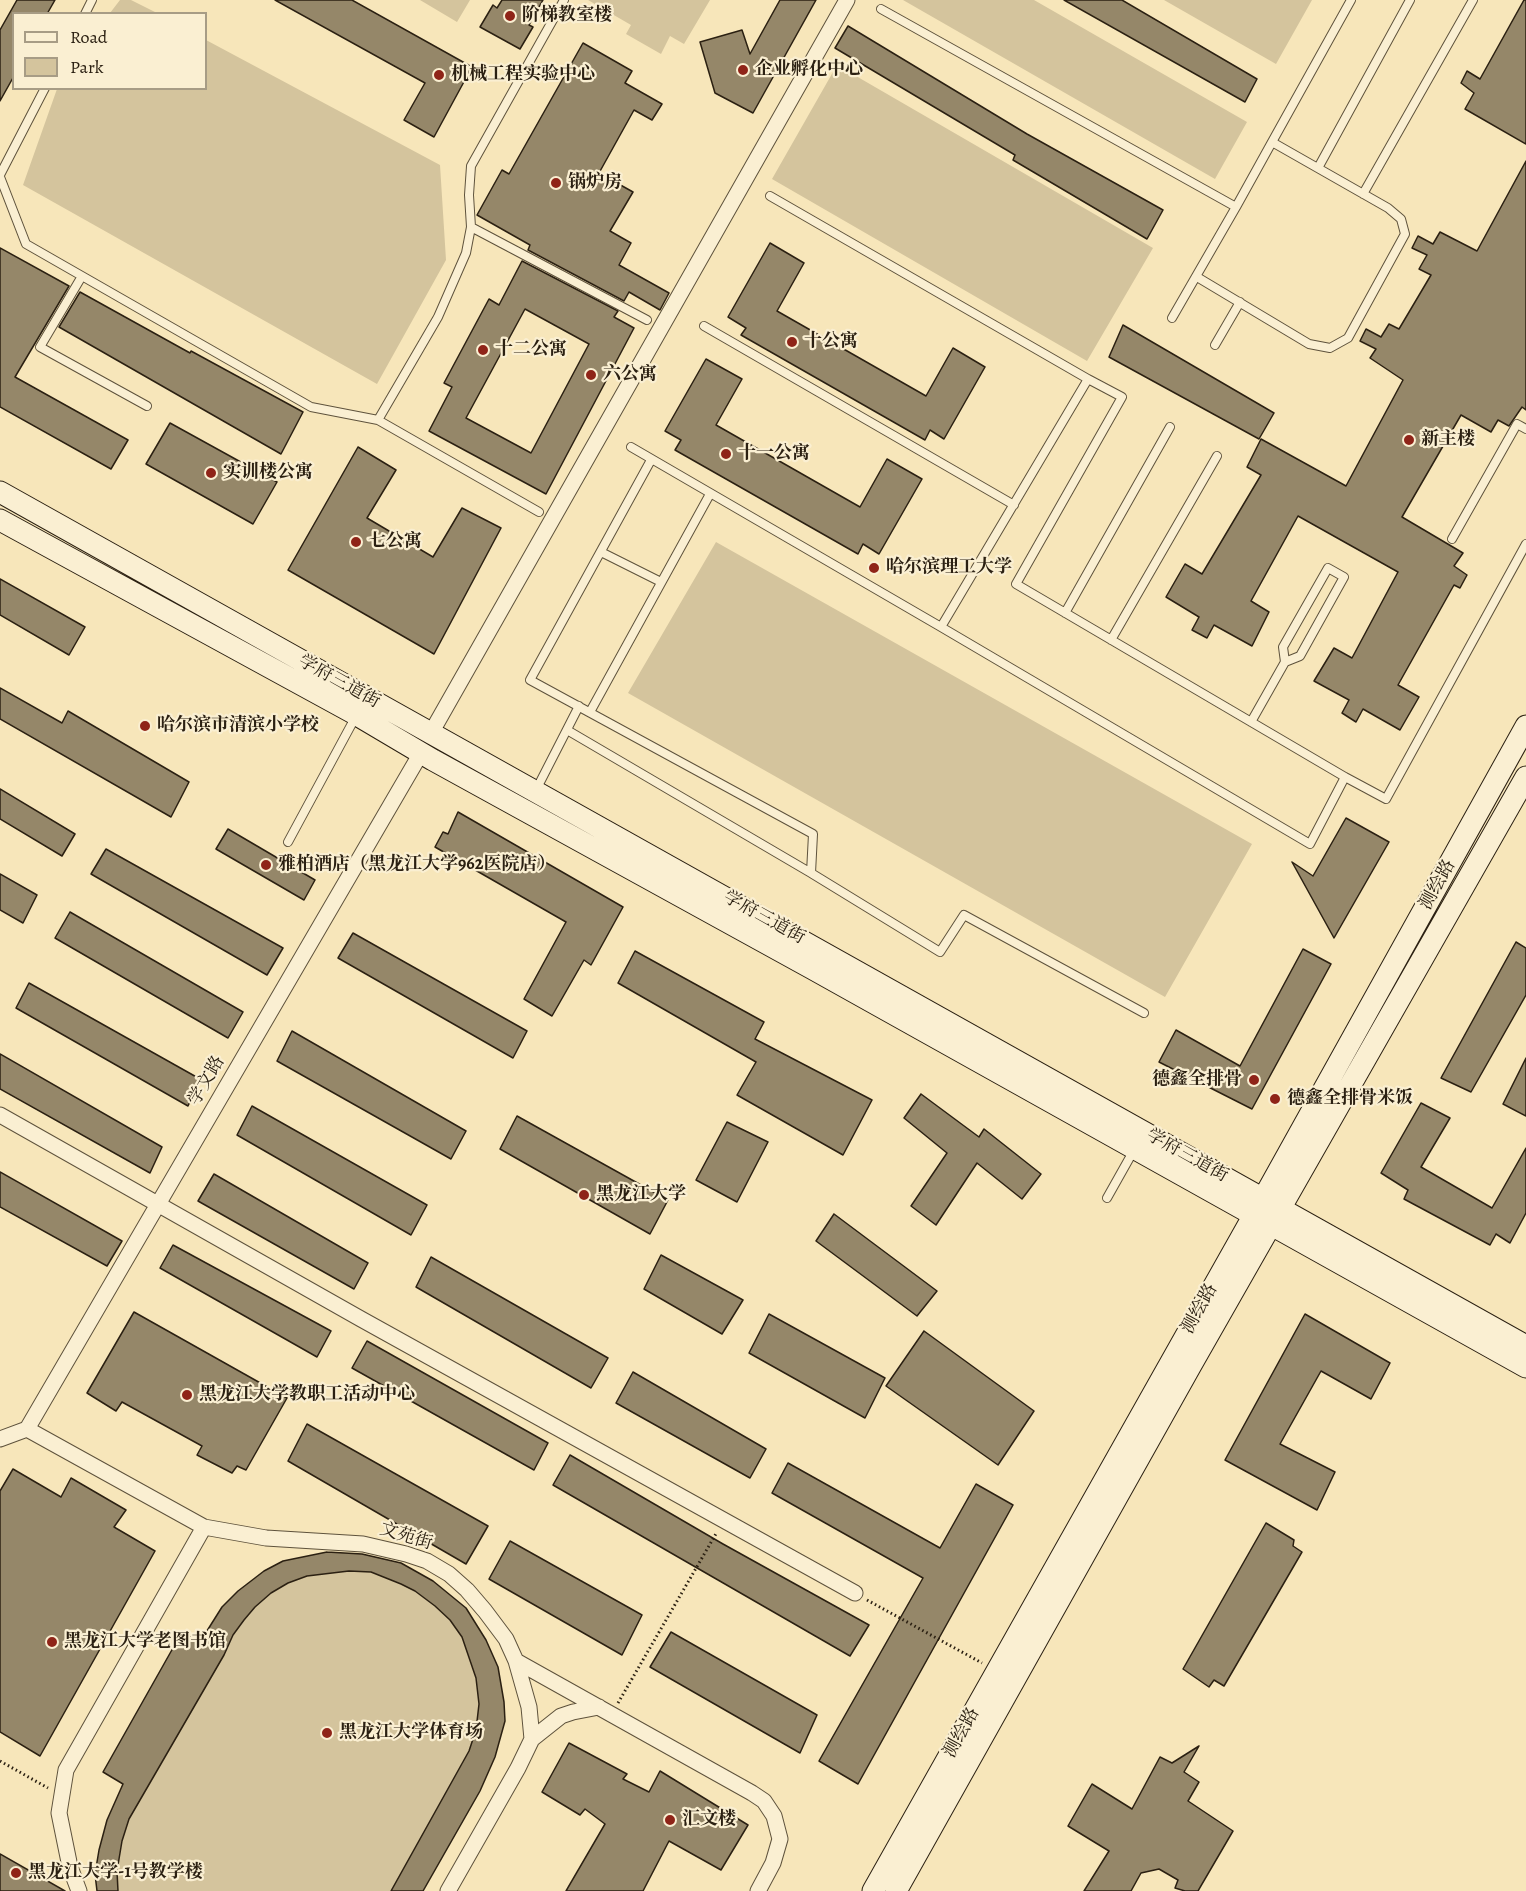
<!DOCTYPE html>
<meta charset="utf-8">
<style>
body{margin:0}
#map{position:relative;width:1526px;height:1891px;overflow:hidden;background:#f7e6ba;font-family:Alegreya,serif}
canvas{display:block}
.legend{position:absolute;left:12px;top:12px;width:195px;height:78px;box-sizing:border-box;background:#faefd2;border:2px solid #a79c85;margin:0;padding:8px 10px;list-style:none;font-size:18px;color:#2b2012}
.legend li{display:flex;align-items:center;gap:12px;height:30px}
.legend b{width:30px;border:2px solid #a79c85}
</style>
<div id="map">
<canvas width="1526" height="1891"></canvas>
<ul class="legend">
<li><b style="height:8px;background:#faefd2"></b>Road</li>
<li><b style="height:16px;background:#d4c49d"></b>Park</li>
</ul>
</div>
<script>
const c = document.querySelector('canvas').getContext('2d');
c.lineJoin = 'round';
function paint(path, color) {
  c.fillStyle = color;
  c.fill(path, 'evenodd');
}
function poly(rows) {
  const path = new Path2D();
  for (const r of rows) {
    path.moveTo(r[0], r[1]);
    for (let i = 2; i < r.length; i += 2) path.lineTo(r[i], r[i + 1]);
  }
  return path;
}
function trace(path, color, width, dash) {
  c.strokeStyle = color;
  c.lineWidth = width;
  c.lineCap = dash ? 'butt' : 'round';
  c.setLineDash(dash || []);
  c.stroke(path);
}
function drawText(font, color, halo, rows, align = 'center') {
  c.font = font + ' Alegreya,"Noto Serif SC",serif';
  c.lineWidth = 4.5;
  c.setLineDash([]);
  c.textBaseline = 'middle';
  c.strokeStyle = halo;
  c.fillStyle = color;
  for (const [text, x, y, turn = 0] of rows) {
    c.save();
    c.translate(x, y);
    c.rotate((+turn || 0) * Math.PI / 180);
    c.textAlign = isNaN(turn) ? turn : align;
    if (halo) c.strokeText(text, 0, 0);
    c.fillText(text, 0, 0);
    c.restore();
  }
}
const green = poly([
 [120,0,131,0,157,13,110,13],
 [420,0,470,0,457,22],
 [588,0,710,0,684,44,670,36,661,54,626,34,631,25],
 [903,0,1034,0,1247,122,1215,179],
 [1164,0,1312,0,1276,64],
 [206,40,440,165,446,260,377,384,23,185,57,89,206,88],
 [837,65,1153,248,1087,361,772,179],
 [716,542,1252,844,1165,997,628,693],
 [349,1571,371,1572,401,1584,415,1591,435,1606,450,1620,462,1637,476,1678,479,1704,476,1730,469,1751,391,1891,118,1891,117,1871,122,1841,129,1819,224,1655,233,1635,244,1620,255,1607,271,1593,288,1583,307,1576]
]);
const building = poly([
 [17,0,55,0,47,14,14,14,14,76,0,101,0,30,17,0],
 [275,0,352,0,472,67,434,137,404,120,425,83,275,0],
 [502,0,543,0,529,25,533,27,520,49,480,27,493,5,497,8,502,0],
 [780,0,816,0,753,113,715,93,700,42,742,30,750,54,780,0],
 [1064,0,1122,0,1257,79,1245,102,1064,0],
 [1524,0,1526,0,1526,144,1465,109,1474,93,1461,83,1467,71,1480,79,1524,0],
 [848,26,1027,134,1163,210,1147,239,1013,160,1015,155,835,48,848,26],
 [583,43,632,71,625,83,662,104,652,120,634,110,599,173,633,192,610,231,631,243,619,265,669,293,660,310,629,292,624,301,528,250,530,245,477,215,502,170,509,174,583,43],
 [1526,161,1526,410,1522,407,1509,426,1498,420,1491,432,1461,415,1402,517,1463,553,1454,566,1467,575,1460,588,1454,585,1398,685,1419,697,1400,730,1363,709,1356,722,1342,713,1349,700,1314,681,1334,648,1352,658,1398,572,1298,516,1251,601,1269,612,1252,646,1214,625,1207,638,1192,630,1199,617,1166,597,1185,564,1202,574,1261,475,1247,467,1261,439,1346,486,1403,380,1370,358,1376,349,1360,341,1366,329,1381,337,1389,324,1399,329,1431,275,1419,269,1427,255,1412,248,1418,236,1433,244,1440,232,1477,251,1526,161],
 [770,243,804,263,777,311,926,396,953,348,985,367,944,439,930,430,925,440,741,335,746,328,728,317,770,243],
 [0,248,69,286,15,377,128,440,111,469,0,407,0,248],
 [522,261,618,311,614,317,634,328,546,494,429,431,452,387,444,383,489,299,499,305,522,261],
 [525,309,589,344,531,453,466,418,525,309],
 [80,292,190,353,191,351,303,412,281,454,59,327,80,292],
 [1123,325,1274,413,1259,439,1109,357,1123,325],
 [706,359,742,379,716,425,860,507,887,459,922,479,879,554,863,544,858,554,675,450,681,440,665,431,706,359],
 [170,423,277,482,253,524,146,464,170,423],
 [358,447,396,470,367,518,433,557,462,508,501,528,434,654,288,570,358,447],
 [0,579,85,627,69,655,0,615,0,579],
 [0,688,62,723,68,711,189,782,171,817,0,719,0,688],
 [0,789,75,834,62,856,0,819,0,789],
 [458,812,623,907,591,965,584,960,552,1016,524,999,566,922,435,847,443,832,448,834,458,812],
 [1346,818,1389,842,1334,938,1292,862,1313,876,1346,818],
 [228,829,315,880,304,900,216,849,228,829],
 [106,849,283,948,267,975,91,874,106,849],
 [0,874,37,895,23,923,0,910,0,874],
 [70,912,243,1012,228,1038,55,938,70,912],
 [353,933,527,1031,513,1058,338,958,353,933],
 [1516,942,1526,948,1526,995,1471,1092,1441,1078,1516,942],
 [1303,949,1331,964,1252,1109,1159,1062,1176,1030,1240,1066,1303,949],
 [635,951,764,1022,755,1039,872,1100,843,1155,737,1095,756,1062,618,983,635,951],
 [29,983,200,1079,188,1106,16,1008,29,983],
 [292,1031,466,1131,451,1159,277,1061,292,1031],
 [0,1054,162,1147,150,1173,0,1089,0,1054],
 [1526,1058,1526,1116,1503,1104,1526,1058],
 [921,1094,979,1137,984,1129,1041,1174,1022,1199,977,1163,936,1225,911,1206,947,1153,904,1118,921,1094],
 [1421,1103,1450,1118,1421,1167,1492,1208,1526,1148,1526,1213,1510,1243,1496,1234,1490,1245,1404,1199,1408,1190,1381,1173,1421,1103],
 [252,1106,427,1205,411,1235,237,1135,252,1106],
 [517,1116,668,1200,650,1234,500,1149,517,1116],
 [727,1122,768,1142,737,1202,696,1180,727,1122],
 [0,1172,122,1241,107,1266,0,1207,0,1172],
 [214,1174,368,1263,354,1289,198,1201,214,1174],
 [834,1214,937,1291,917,1316,816,1241,834,1214],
 [173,1245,331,1331,317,1357,160,1268,173,1245],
 [661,1255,743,1300,722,1334,644,1289,661,1255],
 [431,1257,608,1358,591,1388,416,1287,431,1257],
 [134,1312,287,1398,246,1470,237,1466,232,1473,197,1455,202,1446,122,1402,116,1411,87,1393,134,1312],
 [769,1314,885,1378,865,1418,749,1353,769,1314],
 [1305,1314,1390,1363,1371,1399,1321,1371,1280,1444,1335,1472,1317,1510,1225,1460,1305,1314],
 [924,1331,1034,1411,998,1465,886,1386,924,1331],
 [367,1341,548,1443,534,1470,352,1368,367,1341],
 [633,1372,766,1449,750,1478,616,1403,633,1372],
 [307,1424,488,1526,466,1564,288,1461,307,1424],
 [570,1455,723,1544,869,1625,850,1656,553,1485,570,1455],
 [788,1463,940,1548,976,1484,1013,1505,858,1784,819,1761,923,1578,772,1493,788,1463],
 [13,1469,61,1497,71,1478,126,1510,114,1527,155,1551,40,1756,0,1732,0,1491,13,1469],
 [1266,1523,1294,1540,1293,1546,1302,1552,1224,1686,1214,1680,1209,1687,1183,1669,1266,1523],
 [510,1541,642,1615,622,1655,489,1579,510,1541],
 [327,1552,362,1554,401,1563,433,1581,466,1608,486,1640,498,1667,504,1702,505,1721,495,1757,480,1791,423,1891,391,1891,469,1751,476,1730,479,1704,476,1678,462,1637,450,1620,435,1606,415,1591,401,1584,371,1572,349,1571,307,1576,288,1583,271,1593,255,1607,244,1620,233,1635,224,1655,129,1819,122,1841,117,1871,118,1891,97,1891,95,1874,99,1850,107,1820,123,1784,103,1772,182,1632,200,1642,222,1607,238,1591,264,1571,283,1561,327,1552],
 [671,1632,817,1715,800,1753,650,1667,671,1632],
 [569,1743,627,1774,623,1779,649,1792,660,1771,748,1825,721,1870,669,1841,643,1891,566,1891,605,1824,585,1809,580,1815,542,1792,569,1743],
 [1199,1746,1184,1772,1199,1782,1188,1801,1233,1831,1198,1891,1185,1891,1175,1888,1178,1880,1159,1869,1141,1873,1131,1891,1084,1891,1109,1851,1068,1826,1092,1784,1132,1809,1160,1757,1172,1763,1199,1746],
 [0,1854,65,1891,0,1891,0,1854]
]);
const path = poly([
 [867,1600,982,1663],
 [618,1703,717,1532],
 [0,1761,48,1788]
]);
const lane = poly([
 [881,9,1236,207,1272,142,1388,208,1401,219,1405,234,1348,338,1330,348,1309,344,1197,277],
 [85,14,92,0],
 [1272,142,1351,0],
 [1318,168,1410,0],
 [0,175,45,88],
 [0,177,26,244,311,407,378,420],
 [1363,194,1473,0],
 [770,196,1088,379,941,627,1310,844,1345,777,1386,799,1526,544],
 [471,227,647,320],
 [82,276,40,347,147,406],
 [1172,318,1236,207],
 [704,326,1014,505],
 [1215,345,1240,302],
 [1088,379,1122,397,1016,584,1345,777],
 [631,447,941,627],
 [651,460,530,680,813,834,811,873,940,952,964,915,1144,1013],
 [539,512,378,420,438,317,466,253,471,227,469,195,471,166,564,0],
 [1452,539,1517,424,1526,429],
 [601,552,661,582],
 [1065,613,1170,427],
 [1111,640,1217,456],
 [590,712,710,494],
 [1251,722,1285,662,1283,647,1328,568,1344,577,1300,656,1285,662],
 [567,730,811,873],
 [536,790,579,706],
 [288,842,356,716],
 [1107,1198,1134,1150]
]);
const street = poly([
 [431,733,847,0],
 [0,1115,361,1319,855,1593],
 [27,1429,421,753],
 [0,1439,27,1429,204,1527,266,1538,363,1544,406,1554,427,1561,449,1574,467,1590,485,1611,506,1639,516,1661,752,1793,764,1801,774,1816,780,1839,773,1863,758,1891],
 [532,1739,561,1716,573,1712,599,1707],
 [79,1891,70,1867,59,1813,66,1770,204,1527],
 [448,1891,518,1768,532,1739,529,1707,516,1661]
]);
const secondary = poly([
 [0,492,1526,1346],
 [0,520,357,715,433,760,813,969,1526,1367],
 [873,1891,1263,1199,1526,726],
 [896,1891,1191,1365,1526,777]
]);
const markers = [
 [510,16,6,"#8f2418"],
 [743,70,6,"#8f2418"],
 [439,75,6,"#8f2418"],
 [556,183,6,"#8f2418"],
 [792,342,6,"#8f2418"],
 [483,350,6,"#8f2418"],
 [591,375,6,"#8f2418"],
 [1409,440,6,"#8f2418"],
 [726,454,6,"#8f2418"],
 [211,473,6,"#8f2418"],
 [356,542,6,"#8f2418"],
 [874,568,6,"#8f2418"],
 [145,726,6,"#8f2418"],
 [266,865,6,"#8f2418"],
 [1254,1080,6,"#8f2418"],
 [1275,1099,6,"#8f2418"],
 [584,1195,6,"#8f2418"],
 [187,1395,6,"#8f2418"],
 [52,1642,6,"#8f2418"],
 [327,1733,6,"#8f2418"],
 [670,1820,6,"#8f2418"],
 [16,1873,6,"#8f2418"]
];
const poiNames = [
 ["阶梯教室楼",522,16],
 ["企业孵化中心",755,70],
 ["机械工程实验中心",451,75],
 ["锅炉房",568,183],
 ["十公寓",804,342],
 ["十二公寓",495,350],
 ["六公寓",603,375],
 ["新主楼",1421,440],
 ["十一公寓",738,454],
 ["实训楼公寓",223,473],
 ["七公寓",368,542],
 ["哈尔滨理工大学",886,568],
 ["哈尔滨市清滨小学校",157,726],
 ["雅柏酒店（黑龙江大学962医院店）",278,865],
 ["德鑫全排骨",1242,1080,"right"],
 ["德鑫全排骨米饭",1287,1099],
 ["黑龙江大学",596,1195],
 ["黑龙江大学教职工活动中心",199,1395],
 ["黑龙江大学老图书馆",64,1642],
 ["黑龙江大学体育场",339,1733],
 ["汇文楼",682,1820],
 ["黑龙江大学-1号教学楼",28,1873]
];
const streetNames = [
 ["学府三道街",339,682,29],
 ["测绘路",1438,885,-61],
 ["学府三道街",764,918,29],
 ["学文路",207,1081,-60],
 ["学府三道街",1187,1156,29],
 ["测绘路",1200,1309,-61],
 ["文苑街",406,1537,17],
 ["测绘路",962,1733,-61]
];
paint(green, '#d4c49d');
paint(building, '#958769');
trace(building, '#2b2012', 1.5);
trace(lane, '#5e523c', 10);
trace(street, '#5e523c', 17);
trace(secondary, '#2b2012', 23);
trace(path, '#2b2012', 3, [1.5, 3]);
trace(lane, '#faefd2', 8);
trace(street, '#faefd2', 15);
trace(secondary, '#faefd2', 21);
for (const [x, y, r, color] of markers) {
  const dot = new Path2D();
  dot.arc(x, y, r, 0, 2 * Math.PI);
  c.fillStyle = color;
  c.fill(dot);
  trace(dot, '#faefd2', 2);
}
drawText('bold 18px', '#2b2012', '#faefd2', poiNames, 'left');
drawText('18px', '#2b2012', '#faefd2', streetNames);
</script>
